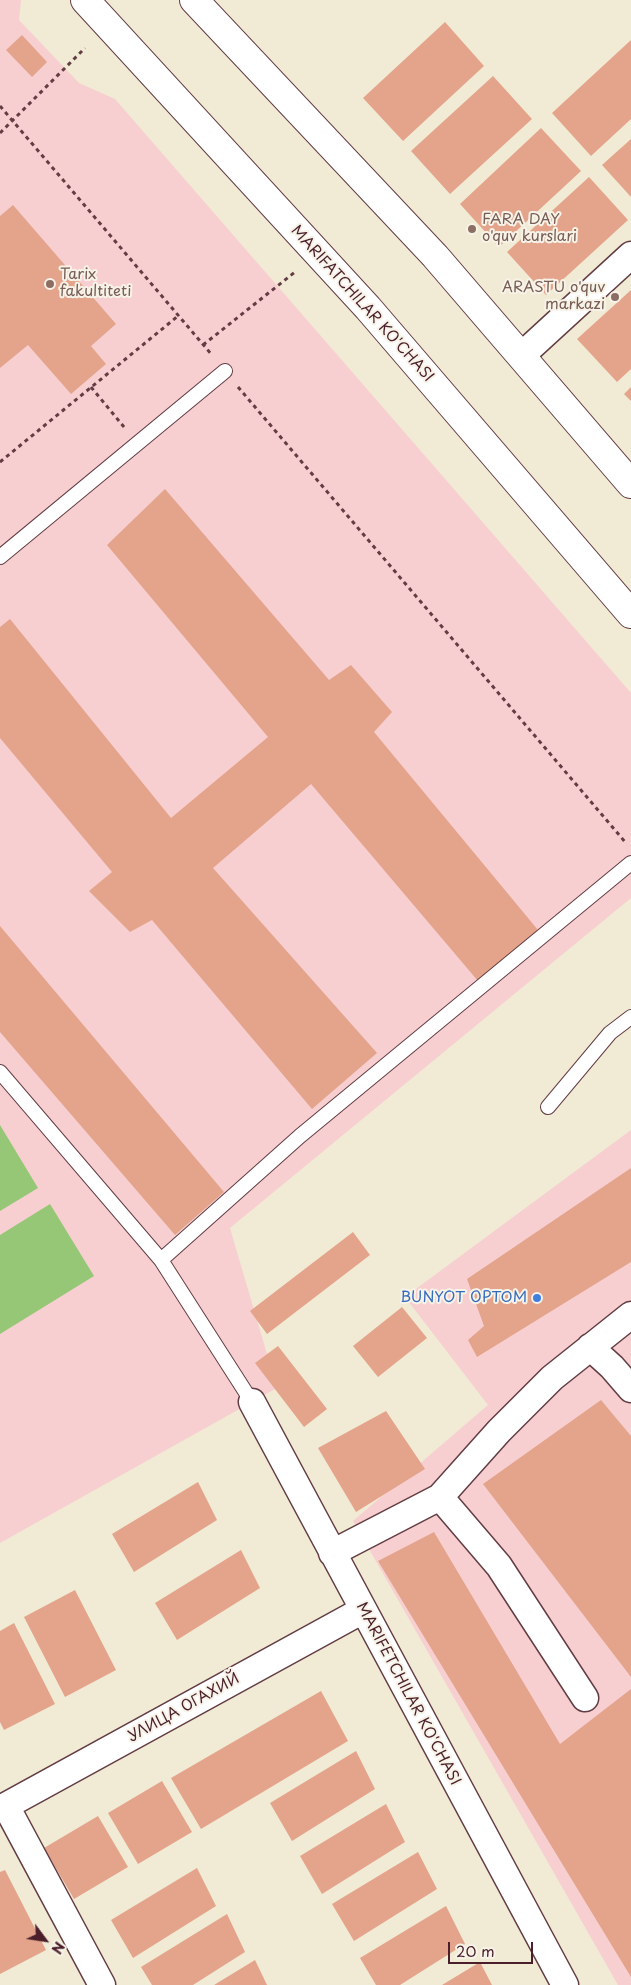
<!DOCTYPE html>
<meta charset="utf-8">
<style>
body{margin:0}
#map{position:relative;width:631px;height:1985px;overflow:hidden;background:#f1ead4;font-family:"Playpen Sans",sans-serif}
canvas{display:block}
.north{position:absolute;left:20px;top:1915px;width:50px;height:50px;-webkit-text-stroke:4px #f7f3e8;paint-order:stroke;rotate:121deg;font-size:14px;font-weight:700;line-height:20px;text-align:center;color:#4a1f2b}
.north::after{content:'';display:block;margin:auto;width:18px;height:22px;background:#4a1f2b;clip-path:polygon(50% 0,100% 100%,50% 72%,0 100%)}
.scale{position:absolute;left:448px;top:1942px;width:85px;height:22px;box-sizing:border-box;border:2px solid #4a1f2b;border-top:0;padding-left:6px;font-size:15px;line-height:18px;white-space:nowrap;color:#4a1f2b;-webkit-text-stroke:4px #f7f3e8;paint-order:stroke}
</style>
<div id="map">
<canvas width="631" height="1985"></canvas>
<div class="north">N</div>
<div class="scale">20 m</div>
</div>
<script>
const c = document.querySelector('canvas').getContext('2d');
c.lineJoin = 'round';
function paint(path, color) {
  c.fillStyle = color;
  c.fill(path, 'evenodd');
}
function poly(rows) {
  const path = new Path2D();
  for (const r of rows) {
    path.moveTo(r[0], r[1]);
    for (let i = 2; i < r.length; i += 2) path.lineTo(r[i], r[i + 1]);
  }
  return path;
}
function trace(path, color, width, dash) {
  c.strokeStyle = color;
  c.lineWidth = width;
  c.lineCap = dash ? 'butt' : 'round';
  c.setLineDash(dash || []);
  c.stroke(path);
}
function drawText(font, color, halo, rows, align = 'center') {
  c.font = font + ' "Playpen Sans",sans-serif';
  c.lineWidth = 4;
  c.setLineDash([]);
  c.textBaseline = 'middle';
  c.strokeStyle = halo;
  c.fillStyle = color;
  for (const [text, x, y, turn = 0] of rows) {
    c.save();
    c.translate(x, y);
    c.rotate((+turn || 0) * Math.PI / 180);
    c.textAlign = isNaN(turn) ? turn : align;
    if (halo) c.strokeText(text, 0, 0);
    c.fillText(text, 0, 0);
    c.restore();
  }
}
const built = poly([
 [0,0,21,0,19,20,79,83,115,99,631,693,631,898,230,1228,277,1388,0,1543],
 [631,1130,631,1985,618,1985,353,1521,488,1405,405,1297]
]);
const green = poly([
 [0,1125,38,1188,0,1211],
 [50,1204,94,1276,0,1334,0,1235]
]);
const building = poly([
 [445,22,484,66,403,141,363,98],
 [22,35,47,62,32,77,6,50],
 [631,40,631,119,591,156,552,113],
 [493,76,532,119,450,194,411,151],
 [541,128,581,171,499,247,460,204],
 [631,139,631,197,602,165],
 [589,177,628,220,546,295,507,252],
 [13,205,116,324,91,346,106,364,71,394,28,345,0,368,0,216],
 [631,290,631,369,617,382,577,339],
 [631,387,631,401,624,394],
 [165,489,329,680,351,665,392,712,374,732,538,930,478,981,311,784,213,868,377,1053,312,1109,152,920,130,932,89,891,112,872,0,738,0,627,10,619,171,818,268,737,107,545],
 [0,926,224,1192,175,1235,0,1032],
 [631,1168,631,1262,477,1357,468,1340,484,1326,467,1279],
 [353,1232,370,1255,267,1334,250,1311],
 [402,1307,427,1338,378,1377,353,1346],
 [278,1346,327,1409,304,1427,255,1363],
 [601,1400,631,1436,631,1677,483,1484],
 [386,1411,425,1469,356,1512,318,1448],
 [198,1482,217,1520,134,1572,112,1534],
 [434,1532,560,1744,631,1689,631,1977,378,1561],
 [241,1550,260,1588,177,1640,155,1603],
 [75,1590,116,1670,65,1697,24,1617],
 [14,1623,55,1704,4,1730,0,1722,0,1631],
 [321,1691,348,1741,201,1829,171,1778],
 [356,1751,375,1789,292,1841,270,1803],
 [162,1781,192,1832,138,1864,108,1813],
 [386,1804,405,1842,322,1894,300,1856],
 [98,1816,128,1867,74,1899,44,1848],
 [418,1852,437,1889,354,1941,332,1904],
 [197,1868,216,1906,133,1958,111,1920],
 [5,1870,46,1950,0,1974,0,1872],
 [446,1906,465,1944,400,1985,376,1985,360,1958],
 [227,1914,245,1952,193,1985,152,1985,141,1967],
 [255,1960,267,1985,214,1985],
 [480,1962,492,1985,442,1985]
]);
const path = poly([
 [0,106,212,355],
 [0,133,85,48],
 [203,345,295,272],
 [91,387,124,427],
 [238,387,626,843],
 [0,462,178,316]
]);
const lane = poly([
 [0,557,225,371],
 [0,1072,161,1260,252,1402],
 [548,1107,610,1033,631,1017],
 [161,1260,300,1136,631,863]
]);
const street = poly([
 [521,356,631,255],
 [590,1347,612,1367,631,1389],
 [252,1402,565,1985],
 [332,1553,440,1497],
 [585,1698,499,1566,440,1497,499,1431,552,1378,631,1315],
 [6,1806,102,1985],
 [0,1809,363,1610]
]);
const secondary = poly([
 [85,0,368,308,631,614],
 [194,0,435,256,631,484]
]);
const markers = [
 [472,229,5,"#8d6e63"],
 [50,284,5,"#8d6e63"],
 [615,297,5,"#8d6e63"],
 [537,1298,5,"#3f7fe0"]
];
const educationNames = [
 ["FARA DAY",482,220],
 ["o'quv kurslari",482,237],
 ["Tarix",60,275],
 ["fakultiteti",60,292],
 ["ARASTU o'quv",605,288,"right"],
 ["markazi",605,305,"right"]
];
const streetNames = [
 ["MARIFATCHILAR KO'CHASI",362,304,48],
 ["MARIFETCHILAR KO'CHASI",408,1694,62],
 ["УЛИЦА ОГАХИЙ",184,1708,-29]
];
const shopNames = [
 ["BUNYOT OPTOM",527,1298]
];
paint(built, '#f7cfd0');
paint(green, '#96c776');
paint(building, '#e4a48b');
trace(lane, '#633d44', 16);
trace(street, '#633d44', 29);
trace(secondary, '#633d44', 30);
trace(path, '#633d44', 3, [4, 4]);
trace(lane, '#fff', 14);
trace(street, '#fff', 26);
trace(secondary, '#fff', 28);
for (const [x, y, r, color] of markers) {
  const dot = new Path2D();
  dot.arc(x, y, r, 0, 2 * Math.PI);
  c.fillStyle = color;
  c.fill(dot);
  trace(dot, '#f7f3e8', 2);
}
drawText('15px', '#785e54', '#f7f3e8', educationNames, 'left');
drawText('15px', '#4a1f2b', '#f7f3e8', streetNames);
drawText('15px', '#366cbe', '#f7f3e8', shopNames, 'right');
</script>
